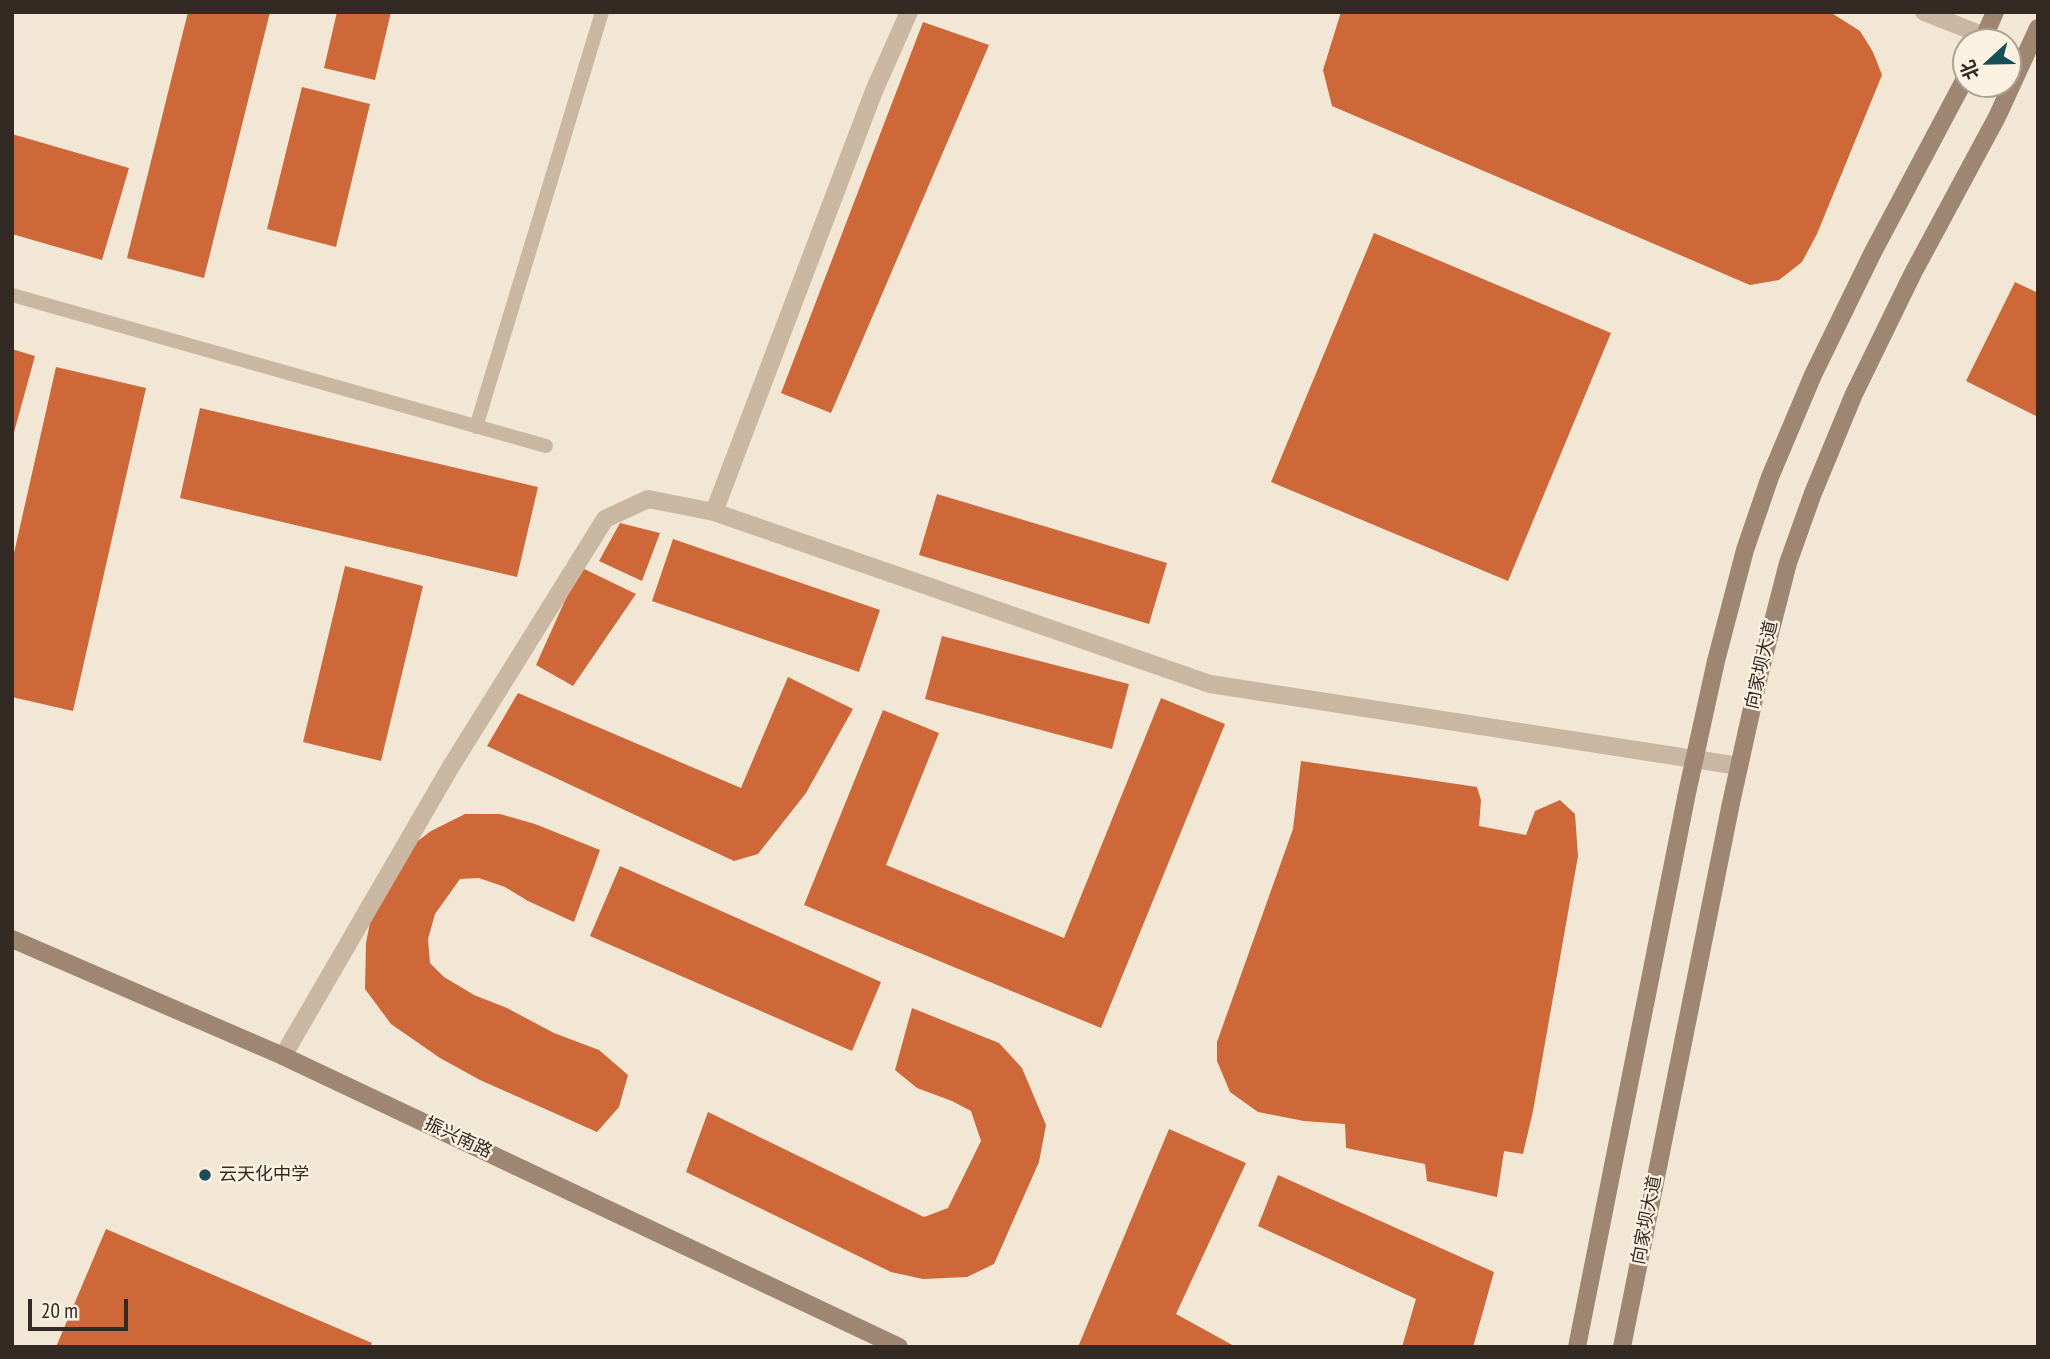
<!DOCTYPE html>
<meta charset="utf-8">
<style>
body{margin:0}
#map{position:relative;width:2050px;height:1359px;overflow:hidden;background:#f2e7d5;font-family:"PT Sans Narrow","Noto Sans SC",sans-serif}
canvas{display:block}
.frame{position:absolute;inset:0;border:14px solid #342a24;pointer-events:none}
.north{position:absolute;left:1952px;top:28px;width:70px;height:70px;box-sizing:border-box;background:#faf1e1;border:2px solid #aba195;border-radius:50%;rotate:248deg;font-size:19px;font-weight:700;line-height:28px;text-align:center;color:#342a24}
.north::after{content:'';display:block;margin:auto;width:24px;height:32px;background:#184e57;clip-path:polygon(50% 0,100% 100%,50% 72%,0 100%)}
.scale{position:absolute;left:28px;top:1299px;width:100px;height:32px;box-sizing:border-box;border:4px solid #342a24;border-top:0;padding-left:9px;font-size:21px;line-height:24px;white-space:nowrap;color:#342a24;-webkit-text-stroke:5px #faf1e1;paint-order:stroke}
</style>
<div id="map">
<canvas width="2050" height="1359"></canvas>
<div class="frame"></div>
<div class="north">北</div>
<div class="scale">20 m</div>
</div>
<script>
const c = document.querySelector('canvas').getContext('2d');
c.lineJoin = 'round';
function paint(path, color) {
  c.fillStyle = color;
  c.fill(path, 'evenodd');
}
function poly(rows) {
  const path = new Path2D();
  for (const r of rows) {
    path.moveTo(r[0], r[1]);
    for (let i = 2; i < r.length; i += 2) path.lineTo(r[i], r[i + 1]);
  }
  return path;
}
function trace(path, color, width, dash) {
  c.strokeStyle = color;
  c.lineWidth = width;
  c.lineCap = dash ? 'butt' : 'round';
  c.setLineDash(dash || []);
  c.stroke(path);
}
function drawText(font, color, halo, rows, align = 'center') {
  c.font = font + ' "PT Sans Narrow","Noto Sans SC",sans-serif';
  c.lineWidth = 5;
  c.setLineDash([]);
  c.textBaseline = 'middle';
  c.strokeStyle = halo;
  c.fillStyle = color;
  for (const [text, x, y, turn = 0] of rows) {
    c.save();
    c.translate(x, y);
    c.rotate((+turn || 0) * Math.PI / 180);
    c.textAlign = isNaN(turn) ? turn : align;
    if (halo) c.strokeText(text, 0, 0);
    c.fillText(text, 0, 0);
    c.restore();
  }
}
const building = poly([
 [188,12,270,12,204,278,127,258],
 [337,12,391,12,375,80,324,68],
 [1341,12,1830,12,1860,31,1873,52,1882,75,1817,234,1802,262,1779,280,1750,285,1332,106,1323,70],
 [923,22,989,45,831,413,781,393],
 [302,87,370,104,336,247,267,229],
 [12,134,129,168,102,260,12,234],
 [1374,233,1611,333,1508,581,1271,482],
 [2015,282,2038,293,2038,417,1966,381],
 [12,349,35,356,13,436,12,436],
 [56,367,146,388,73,711,12,697,12,562],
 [200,408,538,487,517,577,180,498],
 [937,494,1167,563,1149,624,919,555],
 [620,523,660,533,642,581,599,561],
 [673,539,880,610,859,672,652,601],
 [345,566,423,586,381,761,303,742],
 [580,567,636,594,573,686,536,665],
 [942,636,1129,684,1112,749,925,699],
 [788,677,853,709,806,793,758,854,734,861,487,746,518,693,741,788],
 [1161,698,1225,724,1101,1028,804,905,883,710,939,733,886,865,1064,938],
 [1301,761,1477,787,1481,800,1479,826,1526,835,1535,811,1560,800,1575,814,1578,856,1533,1111,1523,1154,1504,1151,1497,1197,1427,1181,1425,1164,1346,1148,1345,1124,1304,1121,1258,1112,1230,1092,1217,1061,1217,1042,1293,829],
 [465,814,500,814,535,824,600,850,574,922,528,901,505,887,479,878,460,879,435,914,428,939,430,963,444,977,474,995,507,1008,554,1033,599,1050,628,1075,619,1107,597,1132,480,1080,440,1058,391,1024,365,989,366,943,373,907,407,849,431,831],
 [620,866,881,982,852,1051,590,936],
 [912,1008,999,1043,1022,1068,1046,1125,1039,1162,994,1264,967,1277,923,1279,891,1272,686,1172,708,1112,924,1217,948,1208,981,1141,971,1111,952,1101,917,1088,895,1070],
 [1169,1129,1246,1163,1176,1314,1236,1347,1078,1347],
 [1278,1175,1494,1272,1473,1347,1402,1347,1416,1299,1258,1226],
 [106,1229,372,1343,370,1347,56,1347]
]);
const service = poly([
 [12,295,546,446],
 [476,427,602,12]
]);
const minor = poly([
 [1924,12,2000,42],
 [714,512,874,91,909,12],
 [283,1056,450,768,605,519,648,499,714,512,1210,684,1739,766]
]);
const secondary = poly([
 [1982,42,1995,12],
 [12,939,283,1056,899,1347],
 [1577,1347,1687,793,1716,661,1745,550,1770,477,1813,375,1873,252,1966,77],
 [1622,1347,1731,803,1760,672,1788,563,1813,493,1854,394,1913,273,1997,117,2038,28]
]);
const markers = [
 [205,1175,7,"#184e57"]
];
const streetNames = [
 ["向家坝大道",1762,665,-77],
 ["振兴南路",458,1138,25],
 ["向家坝大道",1647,1220,-79]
];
const poiNames = [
 ["云天化中学",219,1175]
];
paint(building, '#ce6838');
trace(service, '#cab7a1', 14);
trace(minor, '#cab7a1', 18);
trace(secondary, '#9e8672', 18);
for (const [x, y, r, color] of markers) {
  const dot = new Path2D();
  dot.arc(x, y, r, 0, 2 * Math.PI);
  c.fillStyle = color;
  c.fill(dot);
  trace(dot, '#faf1e1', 2.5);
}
drawText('18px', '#342a24', '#faf1e1', streetNames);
drawText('18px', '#342a24', '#faf1e1', poiNames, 'left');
</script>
